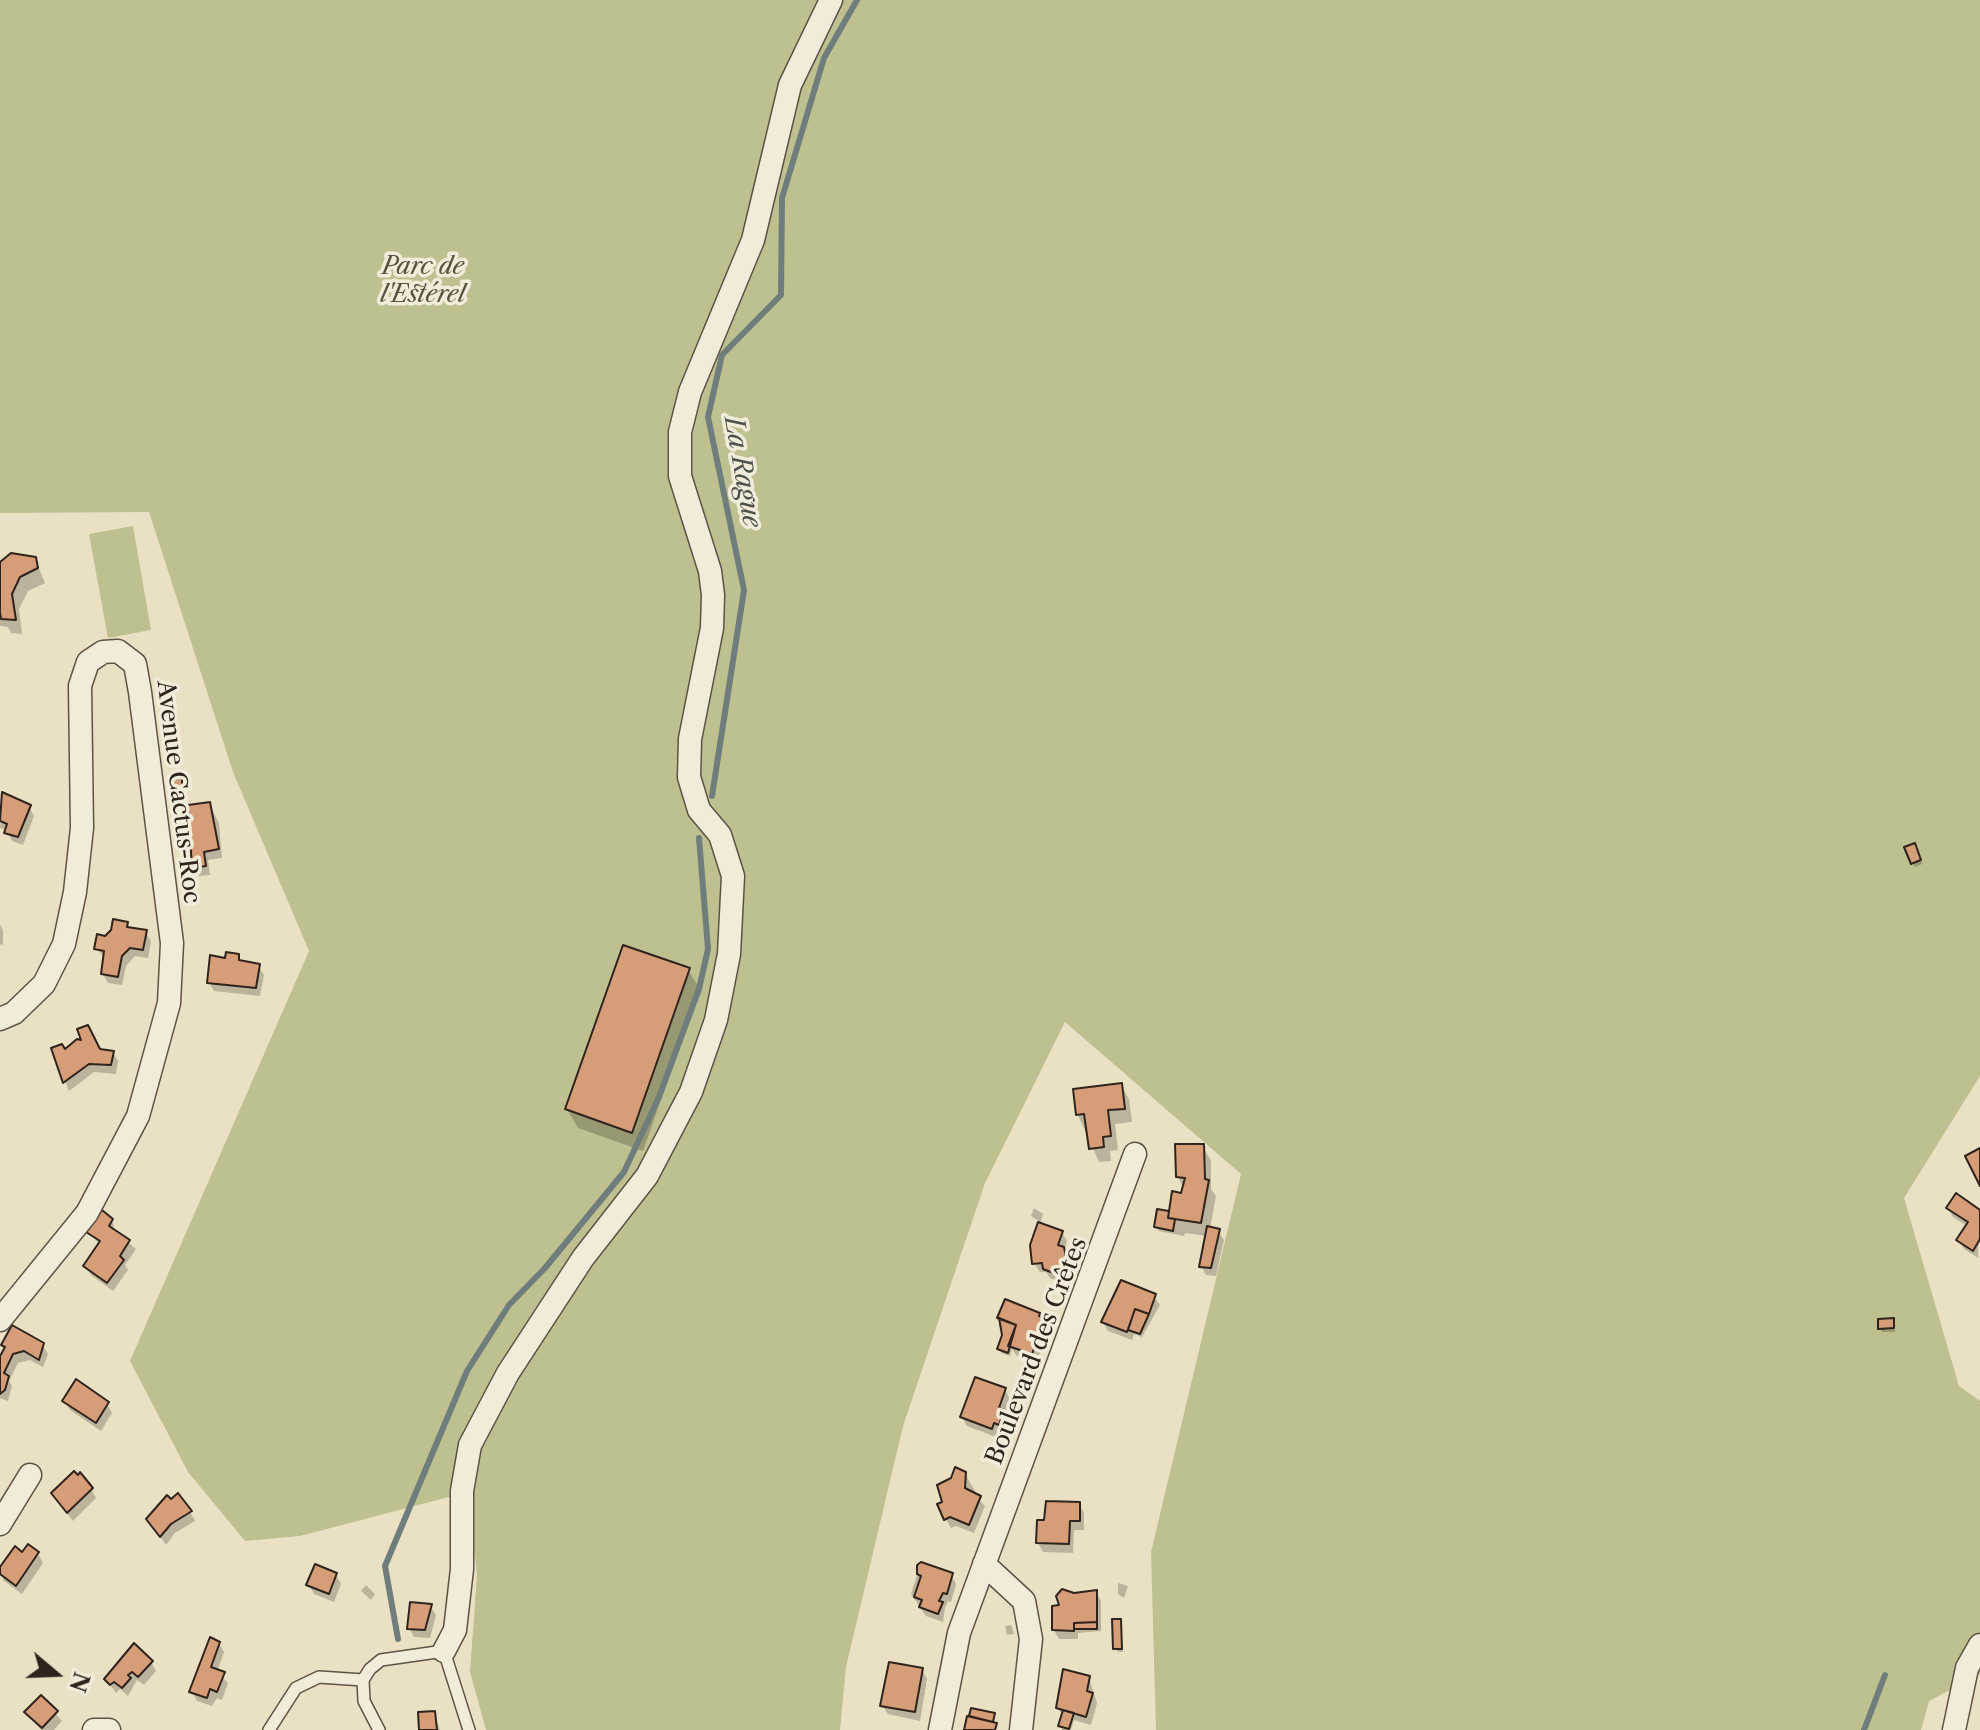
<!DOCTYPE html>
<meta charset="utf-8">
<style>
body{margin:0}
#map{position:relative;width:1980px;height:1730px;overflow:hidden;background:#eae0c4;font-family:"Libre Caslon Text",serif}
canvas{display:block}
.north{position:absolute;left:16px;top:1634px;width:80px;height:80px;-webkit-text-stroke:6px #f1ebd9;paint-order:stroke;rotate:109deg;font-size:22px;font-weight:700;line-height:32px;text-align:center;color:#2f231c}
.north::after{content:'';display:block;margin:auto;width:28px;height:36px;background:#2f231c;clip-path:polygon(50% 0,100% 100%,50% 72%,0 100%)}
</style>
<div id="map">
<canvas width="1980" height="1730"></canvas>
<div class="north">N</div>
</div>
<script>
const c = document.querySelector('canvas').getContext('2d');
c.lineJoin = 'round';
function paint(path, color) {
  c.fillStyle = color;
  c.fill(path, 'evenodd');
}
function poly(rows) {
  const path = new Path2D();
  for (const r of rows) {
    path.moveTo(r[0], r[1]);
    for (let i = 2; i < r.length; i += 2) path.lineTo(r[i], r[i + 1]);
  }
  return path;
}
function trace(path, color, width, dash) {
  c.strokeStyle = color;
  c.lineWidth = width;
  c.lineCap = dash ? 'butt' : 'round';
  c.setLineDash(dash || []);
  c.stroke(path);
}
function drawText(font, color, halo, rows, align = 'center') {
  c.font = font + ' "Libre Caslon Text",serif';
  c.lineWidth = 7;
  c.setLineDash([]);
  c.textBaseline = 'middle';
  c.strokeStyle = halo;
  c.fillStyle = color;
  for (const [text, x, y, turn = 0] of rows) {
    c.save();
    c.translate(x, y);
    c.rotate((+turn || 0) * Math.PI / 180);
    c.textAlign = isNaN(turn) ? turn : align;
    if (halo) c.strokeText(text, 0, 0);
    c.fillText(text, 0, 0);
    c.restore();
  }
}
const green = poly([
 [0,0,1980,0,1980,1076,1904,1198,1959,1386,1980,1401,1980,1674,1929,1701,1921,1730,1156,1730,1151,1552,1241,1174,1065,1022,985,1183,903,1426,846,1667,840,1730,486,1730,470,1672,477,1575,468,1492,300,1536,245,1541,188,1472,130,1361,309,951,233,772,149,512,0,513],
 [133,526,151,630,108,638,89,534]
]);
const shadow = poly([
 [35,559,45,583,28,591,19,609,22,634,11,633,8,627,0,626,0,564],
 [180,780,183,795,174,796,172,792],
 [3,795,29,807,34,816,23,845,12,841,7,830,0,828],
 [209,804,219,823,222,858,208,860,210,875,199,876,194,867],
 [1917,849,1922,864,1915,867,1913,863],
 [127,923,130,929,145,932,151,941,148,958,135,956,126,966,122,985,108,983,103,974,105,958,96,948],
 [0,925,3,930,3,945,0,944],
 [238,956,242,963,258,966,264,975,260,996,214,991,209,982,226,961],
 [688,970,700,989,643,1151,578,1128,567,1109],
 [53,1050,113,1052,118,1061,116,1074,94,1072,69,1091],
 [1121,1085,1129,1099,1132,1122,1115,1124,1118,1150,1110,1151,1111,1161,1099,1162,1078,1115],
 [1202,1146,1211,1160,1211,1189,1216,1196,1210,1229,1218,1231,1224,1240,1216,1276,1206,1275,1201,1266,1207,1236,1185,1233,1184,1236,1159,1231,1156,1227,1168,1213,1170,1217,1183,1196,1184,1189,1178,1177],
 [1034,1208,1043,1214,1040,1225,1062,1232,1067,1241,1064,1251,1070,1267,1066,1269,1065,1284,1050,1278,1046,1272,1040,1272,1034,1263,1032,1245,1040,1222,1031,1216],
 [1948,1208,1980,1212,1978,1258,1964,1249,1958,1240,1967,1226,1953,1217],
 [112,1220,115,1232,136,1249,125,1265,128,1270,113,1291,91,1275,86,1266,100,1245,89,1232],
 [1154,1296,1160,1305,1142,1337,1134,1334,1132,1340,1108,1331,1103,1322],
 [1039,1314,1049,1329,1037,1362,1016,1355,1012,1349,1010,1356,1001,1353,1004,1335],
 [1893,1320,1895,1332,1882,1332,1880,1328],
 [42,1344,48,1354,43,1367,30,1360,18,1363,9,1381,12,1386,8,1401,0,1398,3,1345],
 [1005,1390,1010,1399,1004,1433,998,1431,996,1437,967,1426,962,1417],
 [64,1401,107,1404,112,1413,101,1431,70,1410],
 [953,1472,965,1474,975,1491,974,1494,985,1506,974,1533,956,1526,951,1528,946,1519],
 [91,1489,96,1498,73,1521,53,1494],
 [1079,1504,1084,1513,1084,1530,1074,1530,1073,1553,1043,1552,1038,1543,1046,1522],
 [190,1512,195,1521,175,1533,166,1545,154,1528],
 [22,1554,38,1554,43,1563,22,1594,4,1581,0,1571],
 [920,1566,951,1575,956,1584,951,1602,948,1601,945,1608,943,1622,926,1616,911,1594],
 [336,1575,341,1584,334,1602,314,1594,309,1585],
 [1118,1583,1128,1586,1124,1598,1118,1594],
 [366,1585,375,1594,371,1600,361,1591],
 [1096,1592,1101,1601,1101,1631,1078,1633,1078,1639,1059,1639,1054,1630,1063,1605,1074,1595],
 [430,1606,436,1615,430,1638,414,1637,409,1628],
 [1120,1621,1123,1652,1118,1652,1115,1648],
 [1011,1625,1014,1634,1007,1635,1005,1626],
 [219,1643,224,1652,217,1672,228,1683,222,1700,217,1698,212,1706,197,1701,192,1692],
 [151,1662,156,1671,144,1685,137,1680,128,1696,120,1689,116,1693,106,1679],
 [922,1670,927,1679,920,1721,888,1714,882,1705],
 [1089,1678,1097,1703,1091,1725,1074,1720,1071,1730,1062,1730,1063,1716,1058,1708],
 [41,1698,62,1721,54,1730,41,1730,27,1712],
 [434,1713,440,1730,421,1730]
]);
const stream = poly([
 [712,796,744,590,708,417,722,355,781,295,782,198,824,58,857,0],
 [398,1639,385,1566,467,1371,509,1305,545,1268,624,1172,659,1097,699,989,708,949,699,838],
 [1864,1730,1885,1675]
]);
const building = poly([
 [11,553,36,557,38,568,20,577,12,594,16,620,1,619,0,613,0,562,11,553],
 [182,778,182,792,170,793,169,779,182,778],
 [2,792,31,805,18,837,4,833,7,824,0,821,2,792],
 [210,802,219,849,204,852,206,866,192,868,188,805,210,802],
 [1915,843,1921,860,1911,864,1904,847,1915,843],
 [113,919,128,922,127,927,147,930,143,950,130,948,122,956,118,977,101,974,104,951,94,949,97,934,105,936,111,930,113,919],
 [623,945,690,968,632,1133,565,1109,623,945],
 [226,952,239,954,239,960,260,964,256,988,207,983,210,955,225,958,226,952],
 [88,1025,100,1049,114,1051,111,1065,89,1064,63,1083,51,1048,62,1044,65,1049,77,1039,81,1040,77,1029,88,1025],
 [1122,1083,1125,1109,1108,1110,1111,1136,1103,1137,1104,1147,1089,1149,1084,1114,1076,1115,1073,1089,1122,1083],
 [1175,1144,1204,1144,1205,1179,1209,1180,1201,1223,1168,1218,1172,1191,1181,1193,1185,1178,1176,1177,1175,1144],
 [1980,1148,1980,1186,1965,1156,1980,1148],
 [1956,1193,1980,1210,1980,1239,1973,1251,1956,1240,1968,1222,1946,1208,1956,1193],
 [1157,1209,1169,1211,1168,1218,1175,1219,1173,1231,1154,1227,1157,1209],
 [102,1210,113,1219,109,1226,130,1240,120,1256,124,1260,107,1283,83,1266,100,1241,86,1232,102,1210],
 [1038,1222,1063,1231,1058,1245,1064,1247,1066,1257,1062,1260,1061,1276,1043,1269,1042,1263,1032,1264,1030,1245,1038,1222],
 [1207,1226,1220,1229,1211,1268,1199,1267,1207,1226],
 [1121,1280,1156,1294,1149,1314,1135,1309,1127,1332,1101,1322,1121,1280],
 [1005,1299,1040,1313,1039,1316,1045,1318,1032,1354,1008,1346,1016,1325,997,1318,1005,1299],
 [1135,1309,1149,1314,1140,1334,1128,1330,1135,1309],
 [999,1318,1016,1325,1008,1353,997,1349,1002,1335,999,1318],
 [1894,1318,1894,1328,1878,1329,1878,1319,1894,1318],
 [12,1325,44,1343,39,1360,24,1351,13,1354,4,1373,9,1376,5,1390,0,1394,0,1356,5,1347,1,1345,12,1325],
 [975,1377,1006,1388,999,1408,1004,1410,999,1425,994,1423,992,1429,960,1417,975,1377],
 [76,1379,109,1402,96,1423,62,1401,76,1379],
 [955,1467,966,1472,965,1488,981,1496,969,1525,950,1517,944,1520,937,1504,942,1502,937,1485,951,1478,955,1467],
 [74,1471,78,1475,80,1472,93,1488,67,1513,51,1493,74,1471],
 [178,1493,192,1511,171,1524,160,1537,146,1519,167,1495,171,1499,178,1493],
 [1046,1501,1080,1502,1080,1521,1070,1521,1069,1544,1036,1543,1037,1520,1044,1520,1046,1501],
 [28,1544,39,1552,16,1586,0,1574,0,1567,15,1546,22,1552,28,1544],
 [921,1562,953,1573,947,1594,943,1593,939,1601,943,1602,938,1614,919,1607,922,1600,914,1597,921,1576,917,1574,917,1565,921,1562],
 [315,1564,337,1573,329,1594,306,1585,315,1564],
 [1062,1589,1074,1593,1097,1590,1097,1622,1074,1623,1074,1631,1052,1630,1052,1606,1059,1605,1056,1596,1062,1589],
 [410,1602,432,1604,425,1630,407,1629,410,1602],
 [1112,1619,1121,1619,1122,1649,1113,1649,1112,1619],
 [1097,1622,1097,1629,1074,1629,1074,1623,1097,1622],
 [210,1637,220,1642,211,1667,225,1672,217,1692,210,1689,207,1698,189,1692,210,1637],
 [134,1643,153,1661,138,1677,132,1672,128,1675,131,1678,122,1688,114,1682,110,1685,104,1679,134,1643],
 [889,1662,923,1668,915,1712,880,1706,889,1662],
 [1063,1669,1090,1676,1087,1691,1093,1693,1086,1717,1056,1708,1063,1669],
 [41,1695,58,1711,42,1728,24,1712,41,1695],
 [971,1708,995,1713,993,1722,969,1716,971,1708],
 [1063,1710,1074,1713,1069,1729,1058,1726,1063,1710],
 [435,1711,437,1730,419,1730,418,1712,435,1711],
 [967,1716,997,1723,995,1730,964,1730,967,1716]
]);
const lane = poly([
 [269,1730,296,1688,319,1677,363,1680],
 [379,1730,364,1701,363,1680,370,1669,381,1660,444,1651,469,1730]
]);
const street = poly([
 [0,1019,14,1013,44,984,64,944,75,892,82,828,80,686,88,662,103,652,118,651,135,664,140,692,172,943,169,1003,138,1116,87,1213,0,1320],
 [0,1524,30,1475],
 [984,1564,1024,1601,1031,1639,1021,1730],
 [444,1651,455,1630,462,1569,462,1491,470,1445,508,1373,583,1258,647,1176,691,1092,716,1020,729,954,733,876,720,835,699,810,689,777,690,739,712,628,713,595,710,571,680,476,680,432,690,392,753,240,790,85,831,0],
 [94,1730,109,1730],
 [940,1730,959,1633,1135,1154],
 [1954,1730,1967,1668,1980,1645]
]);
const parkNames = [
 ["Parc de",423,267],
 ["l'Estérel",423,295]
];
const streetNames = [
 ["Avenue Cactus-Roc",178,792,83],
 ["Boulevard des Crêtes",1037,1351,-69]
];
const waterNames = [
 ["La Rague",742,472,80]
];
paint(green, '#bfc08f');
paint(shadow, '#0003');
trace(stream, '#6f7e7c', 6);
paint(building, '#d59e78');
trace(building, '#2f231c', 2);
trace(lane, '#5e5246', 14);
trace(street, '#5e5246', 25);
trace(lane, '#f1ebd9', 11);
trace(street, '#f1ebd9', 22);
drawText('italic 24px', '#5a523e', '#f1ebd9', parkNames);
drawText('24px', '#2f231c', '#f1ebd9', streetNames);
drawText('italic 26px', '#4f514c', '#f1ebd9', waterNames);
</script>
